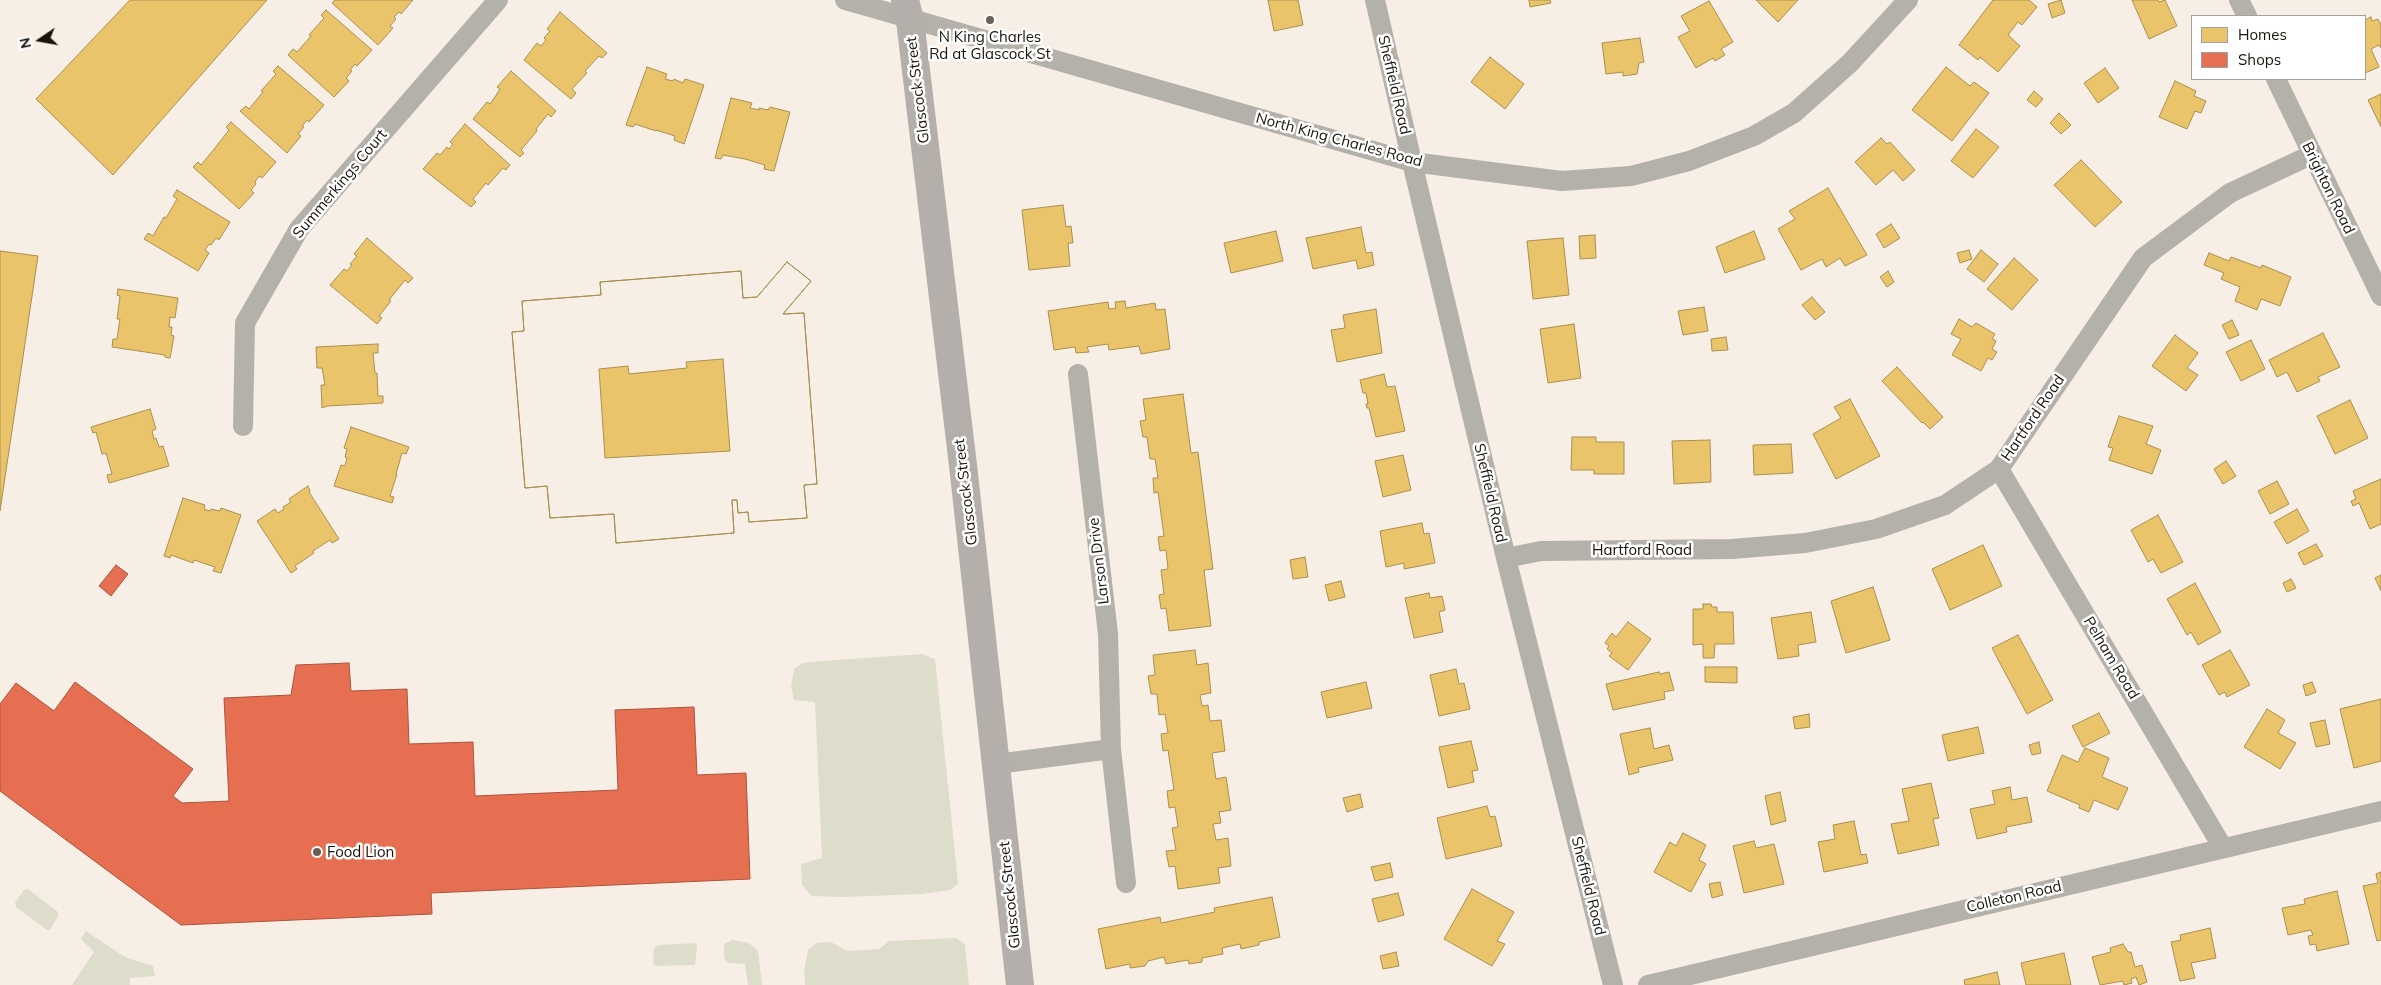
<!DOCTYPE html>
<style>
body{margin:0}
#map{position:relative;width:2381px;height:985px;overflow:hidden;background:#f7efe6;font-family:Mulish,sans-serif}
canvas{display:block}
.legend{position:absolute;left:2191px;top:15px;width:175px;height:65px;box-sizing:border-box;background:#fff;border:1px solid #a3a19e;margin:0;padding:6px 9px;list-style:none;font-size:15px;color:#1a130c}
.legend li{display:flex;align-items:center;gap:10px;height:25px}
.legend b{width:25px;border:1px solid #a3a19e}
.north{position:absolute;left:15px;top:15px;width:50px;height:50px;-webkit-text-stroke:4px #fff;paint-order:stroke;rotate:258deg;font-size:14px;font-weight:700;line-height:20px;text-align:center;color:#1a130c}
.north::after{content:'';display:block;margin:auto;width:18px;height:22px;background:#1a130c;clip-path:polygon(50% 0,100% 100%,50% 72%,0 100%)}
</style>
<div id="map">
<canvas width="2381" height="985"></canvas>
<ul class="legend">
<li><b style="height:14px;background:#e9c46a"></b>Homes</li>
<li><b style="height:14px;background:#e76f51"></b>Shops</li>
</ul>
<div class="north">N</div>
</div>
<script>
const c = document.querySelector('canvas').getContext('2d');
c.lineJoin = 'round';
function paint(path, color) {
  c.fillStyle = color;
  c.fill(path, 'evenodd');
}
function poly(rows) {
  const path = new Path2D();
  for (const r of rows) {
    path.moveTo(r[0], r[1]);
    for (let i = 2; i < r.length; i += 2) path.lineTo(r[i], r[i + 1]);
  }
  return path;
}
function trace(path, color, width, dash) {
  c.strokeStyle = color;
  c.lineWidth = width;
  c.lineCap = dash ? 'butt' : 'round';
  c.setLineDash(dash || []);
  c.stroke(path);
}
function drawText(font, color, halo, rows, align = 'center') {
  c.font = font + ' Mulish,sans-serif';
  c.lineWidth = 5;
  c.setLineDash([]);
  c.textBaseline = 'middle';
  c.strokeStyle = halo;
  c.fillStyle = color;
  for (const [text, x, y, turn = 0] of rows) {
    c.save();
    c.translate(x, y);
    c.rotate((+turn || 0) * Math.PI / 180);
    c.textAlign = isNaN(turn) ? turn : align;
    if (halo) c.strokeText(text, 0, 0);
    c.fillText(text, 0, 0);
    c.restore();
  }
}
const green = poly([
 [922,654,935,659,958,883,951,890,921,894,843,897,812,896,802,885,801,864,822,858,815,702,794,700,791,686,794,669,802,663,822,661],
 [28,889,58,912,58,917,50,930,47,930,16,907,15,903,24,890],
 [86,931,125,957,153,966,155,976,130,978,130,985,72,985,94,952,81,939],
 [956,938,965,944,969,985,805,985,804,971,808,950,817,943,831,942,847,951,879,949,889,941],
 [732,940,749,943,758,951,762,985,748,985,745,964,728,963,724,958,724,944],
 [695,943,697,946,695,965,656,966,653,963,654,948,658,945]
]);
const homes = poly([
 [130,0,267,0,113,175,36,99,130,0],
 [335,0,413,0,401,14,399,12,394,17,396,19,390,26,393,28,378,45,332,3,335,0],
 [1268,0,1298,0,1303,25,1274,31,1268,0],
 [1529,0,1550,0,1551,3,1530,7,1529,0],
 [1756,0,1798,0,1778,22,1756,0],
 [1993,0,2029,0,2037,7,2022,25,2018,22,2008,35,2020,46,1998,72,1980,57,1978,60,1959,45,1993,0],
 [2061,0,2065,13,2052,18,2048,4,2061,0],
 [2132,0,2158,0,2159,2,2165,0,2177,26,2149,39,2132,0],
 [1709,1,1733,42,1721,49,1725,55,1715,61,1713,58,1696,68,1678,37,1690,31,1681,16,1709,1],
 [326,10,372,50,357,66,355,64,350,70,352,71,346,78,349,81,334,97,288,55,293,49,297,52,311,36,309,35,324,18,321,15,326,10],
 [560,12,607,53,602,58,599,56,585,71,587,73,572,89,576,93,571,99,524,60,537,43,541,46,546,40,544,38,550,31,547,29,560,12],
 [2371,17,2372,21,2378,19,2381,25,2381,48,2379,45,2371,49,2379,67,2365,73,2365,20,2371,17],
 [1640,38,1644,62,1639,63,1637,74,1623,76,1623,72,1606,74,1602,43,1640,38],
 [1490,57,1524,84,1505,109,1471,82,1490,57],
 [278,66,324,105,309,122,307,120,302,126,304,127,298,134,301,136,287,153,240,111,246,106,249,109,263,92,261,91,276,74,273,71,278,66],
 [647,67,667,74,665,79,673,81,674,79,683,83,685,79,704,85,684,144,674,140,675,136,656,130,656,131,635,124,633,127,626,125,647,67],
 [1946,67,1970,86,1974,82,1989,93,1952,141,1912,110,1946,67],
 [2105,68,2119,88,2098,103,2084,83,2105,68],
 [511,71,556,111,551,117,548,114,536,129,537,131,521,150,524,153,520,157,473,119,487,102,490,104,495,97,500,89,497,87,511,71],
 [2175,81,2196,91,2194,96,2206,101,2201,113,2195,111,2187,129,2159,117,2175,81],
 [2034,91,2043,99,2036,107,2027,100,2034,91],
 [2381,94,2381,127,2368,100,2381,94],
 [731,98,752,103,750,108,759,110,759,108,768,110,770,107,790,112,774,171,764,169,765,165,745,159,723,155,721,159,715,158,731,98],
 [2059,113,2071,125,2061,134,2050,123,2059,113],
 [231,122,276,162,262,178,259,176,255,182,256,184,251,190,254,193,239,209,193,167,198,162,201,165,215,148,229,130,226,127,231,122],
 [465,124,510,165,506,170,503,168,488,185,486,183,473,199,476,202,471,207,423,169,437,153,440,155,447,147,449,149,453,144,450,142,465,124],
 [1976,129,1999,147,1973,178,1951,161,1976,129],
 [1881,138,1887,144,1890,142,1915,170,1903,181,1893,170,1876,185,1855,162,1881,138],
 [2081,160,2122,202,2095,227,2054,185,2081,160],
 [1828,188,1867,255,1845,266,1840,258,1826,267,1822,259,1801,270,1778,229,1795,219,1789,211,1828,188],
 [177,190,230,222,219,240,216,238,211,245,209,244,205,250,209,253,198,271,144,239,148,233,153,236,164,217,166,218,177,199,173,196,177,190],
 [1063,205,1066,227,1071,226,1073,243,1068,243,1070,266,1029,270,1022,210,1063,205],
 [1891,224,1900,238,1884,248,1876,234,1891,224],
 [1361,227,1366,253,1372,252,1374,265,1358,269,1356,260,1313,269,1306,238,1361,227],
 [1276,231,1283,261,1231,273,1224,243,1276,231],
 [1754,231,1765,259,1725,273,1716,247,1754,231],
 [1595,235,1596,258,1580,259,1579,236,1595,235],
 [367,238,413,278,408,283,405,280,389,300,391,301,379,316,382,318,377,324,330,285,344,269,347,271,352,265,350,264,357,256,354,254,367,238],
 [1563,238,1569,295,1533,299,1527,241,1563,238],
 [1969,250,1972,259,1960,263,1957,253,1969,250],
 [1981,250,1998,264,1984,282,1967,269,1981,250],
 [0,251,38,256,0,511,0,251],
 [2209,253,2229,261,2231,257,2261,268,2262,265,2291,277,2280,306,2261,299,2257,310,2235,301,2240,287,2221,279,2224,273,2204,265,2209,253],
 [2014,258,2038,280,2012,310,1987,289,2014,258],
 [787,262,811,281,783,314,804,313,817,484,804,485,807,518,749,522,748,512,738,513,737,500,732,500,734,533,616,543,614,514,550,518,547,486,525,488,512,332,524,331,522,301,601,295,600,282,741,271,743,298,757,297,787,262],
 [723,359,730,451,605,458,599,369,628,366,629,374,687,368,686,362,723,359],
 [787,262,811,281,783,314,804,313,817,484,804,485,807,518,749,522,748,512,738,513,737,500,732,500,734,533,616,543,614,514,550,518,547,486,525,488,512,332,524,331,522,301,601,295,600,282,741,271,743,298,757,297,787,262],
 [1888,271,1894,282,1887,287,1880,277,1888,271],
 [118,289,178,298,175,318,170,317,169,327,172,327,171,335,174,336,170,358,165,357,165,355,112,347,113,339,117,339,120,319,117,319,120,296,117,295,118,289],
 [1812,297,1825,312,1815,320,1802,305,1812,297],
 [1125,301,1126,308,1155,303,1156,310,1165,309,1170,349,1141,354,1139,346,1109,350,1108,344,1087,347,1089,352,1076,353,1075,347,1054,350,1048,311,1108,302,1109,309,1116,308,1115,302,1125,301],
 [1704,307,1708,331,1683,335,1678,311,1704,307],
 [1376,309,1382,353,1337,362,1331,330,1345,328,1343,315,1376,309],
 [1959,319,1972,327,1976,323,1995,334,1992,339,1996,341,1992,349,1997,352,1992,360,1988,358,1981,371,1952,355,1961,339,1951,334,1959,319],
 [2232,320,2239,335,2229,339,2222,325,2232,320],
 [1574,324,1581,378,1548,383,1540,329,1574,324],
 [2323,333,2340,367,2318,377,2320,381,2297,392,2287,372,2277,377,2269,360,2323,333],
 [2175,335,2198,353,2187,368,2198,375,2186,391,2152,366,2175,335],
 [1726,337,1728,350,1712,351,1711,339,1726,337],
 [2251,340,2265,369,2241,381,2226,352,2251,340],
 [378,344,378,353,373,353,375,373,377,373,378,396,383,396,383,403,327,406,322,408,321,385,325,385,322,368,317,368,316,347,378,344],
 [1897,367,1943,417,1930,429,1923,422,1922,423,1882,381,1897,367],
 [1384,374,1387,387,1395,386,1405,431,1376,437,1369,408,1367,408,1366,404,1368,404,1366,393,1363,393,1360,380,1384,374],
 [1183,394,1191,453,1198,452,1213,569,1204,570,1211,626,1169,631,1166,608,1161,609,1159,595,1164,594,1161,570,1168,569,1166,550,1160,551,1158,537,1164,536,1158,492,1154,493,1153,478,1158,478,1155,459,1150,459,1147,437,1143,437,1140,421,1146,420,1143,399,1183,394],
 [1850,399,1880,456,1836,479,1813,434,1841,418,1834,407,1850,399],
 [2350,400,2368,438,2335,454,2317,416,2350,400],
 [150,409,156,429,152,431,154,439,156,438,159,447,163,446,169,466,109,483,107,475,112,474,106,453,102,454,96,432,93,433,91,427,150,409],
 [2119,416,2153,426,2146,444,2161,450,2152,474,2109,460,2113,448,2108,447,2119,416],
 [351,427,409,447,406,454,402,453,396,474,397,474,390,496,394,497,392,503,334,486,341,465,345,466,347,458,345,457,347,449,344,448,351,427],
 [1572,437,1596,437,1596,442,1624,442,1624,474,1594,474,1594,470,1571,470,1572,437],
 [1710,440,1711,482,1674,484,1672,441,1710,440],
 [1791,444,1793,473,1754,475,1753,445,1791,444],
 [1403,455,1411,490,1383,497,1375,461,1403,455],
 [2226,461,2236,476,2223,484,2214,469,2226,461],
 [2381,479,2381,524,2370,529,2359,503,2353,506,2351,501,2356,499,2353,491,2381,479],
 [2277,481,2289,504,2270,514,2258,491,2277,481],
 [308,486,310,491,309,492,339,539,332,543,330,540,313,551,314,553,295,566,297,569,291,573,257,521,275,509,278,513,284,509,283,507,291,502,289,499,308,486],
 [183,498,205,505,204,509,210,511,211,509,220,511,221,508,241,515,221,573,213,571,215,567,194,560,193,563,171,555,170,558,164,556,183,498],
 [2297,509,2309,531,2287,544,2274,522,2297,509],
 [2158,515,2183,562,2161,573,2153,559,2148,562,2131,530,2158,515],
 [1422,523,1424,534,1429,533,1435,563,1404,569,1404,563,1386,567,1380,531,1422,523],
 [2316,544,2323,556,2304,565,2298,553,2316,544],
 [1983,545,2002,586,1950,610,1932,569,1983,545],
 [1305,557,1308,577,1293,579,1290,560,1305,557],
 [2381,575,2381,591,2375,578,2381,575],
 [2291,579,2296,588,2287,592,2283,583,2291,579],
 [1341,581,1345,597,1329,601,1325,585,1341,581],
 [2195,583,2221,632,2198,645,2191,632,2187,635,2167,599,2195,583],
 [1873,587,1890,640,1846,653,1831,601,1873,587],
 [1429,593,1430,598,1442,596,1445,610,1439,612,1443,632,1414,638,1405,598,1429,593],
 [1703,604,1711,604,1712,607,1717,607,1717,612,1733,612,1734,644,1715,644,1714,658,1703,658,1703,644,1693,645,1693,609,1703,609,1703,604],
 [1811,612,1816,642,1798,645,1799,656,1778,659,1771,618,1811,612],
 [1628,622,1651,639,1628,670,1609,656,1612,653,1607,649,1609,646,1605,643,1612,633,1616,637,1628,622],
 [2018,635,2053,700,2027,714,1992,648,2018,635],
 [1195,650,1197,665,1208,663,1211,693,1200,695,1202,706,1208,705,1210,721,1221,720,1225,751,1212,753,1216,779,1226,777,1231,810,1219,812,1221,823,1213,824,1216,840,1228,838,1231,866,1218,868,1220,883,1178,889,1175,866,1169,867,1166,851,1176,850,1172,828,1178,827,1175,807,1169,808,1167,791,1174,790,1168,750,1163,751,1161,734,1168,733,1165,714,1159,715,1157,694,1151,694,1148,676,1155,675,1153,655,1195,650],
 [2230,650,2250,685,2227,697,2225,692,2219,695,2202,665,2230,650],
 [1705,667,1737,667,1737,683,1705,682,1705,667],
 [1456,669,1459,684,1464,683,1470,709,1439,716,1430,675,1456,669],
 [1659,672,1660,674,1669,672,1674,690,1664,692,1665,699,1613,710,1606,684,1659,672],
 [1366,682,1372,708,1327,718,1321,692,1366,682],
 [2312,682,2316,692,2306,696,2303,685,2312,682],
 [2381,699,2381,761,2354,768,2340,709,2381,699],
 [2267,709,2285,720,2278,733,2296,743,2280,769,2244,747,2267,709],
 [2099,713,2110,733,2083,747,2072,726,2099,713],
 [1809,714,1810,727,1795,729,1793,717,1809,714],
 [2325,720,2330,744,2316,747,2310,723,2325,720],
 [1978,727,1984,753,1948,761,1942,735,1978,727],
 [1650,728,1654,749,1669,745,1673,760,1638,768,1639,772,1629,775,1620,734,1650,728],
 [1471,741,1478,770,1472,771,1474,782,1448,788,1439,747,1471,741],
 [2039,742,2041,753,2032,755,2029,745,2039,742],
 [2085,748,2109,758,2102,777,2128,788,2118,810,2094,800,2089,812,2079,808,2080,805,2047,791,2062,755,2078,762,2085,748],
 [1931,783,1939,818,1933,819,1939,845,1898,854,1891,824,1909,821,1902,789,1931,783],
 [2010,787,2012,800,2027,797,2032,822,2006,827,2007,832,1977,839,1970,809,1995,804,1992,791,2010,787],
 [1780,792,1786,821,1771,825,1765,796,1780,792],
 [1360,794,1363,807,1347,812,1343,798,1360,794],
 [1487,806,1490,817,1495,816,1502,846,1446,859,1437,818,1487,806],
 [1854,821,1861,855,1866,854,1868,863,1824,872,1818,842,1835,839,1833,825,1854,821],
 [1683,833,1706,845,1699,860,1706,864,1691,892,1654,872,1670,842,1676,846,1683,833],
 [1754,841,1756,848,1774,844,1784,884,1744,893,1733,846,1754,841],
 [1390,863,1393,877,1375,881,1371,867,1390,863],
 [2381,872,2381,940,2377,941,2363,886,2378,883,2376,874,2381,872],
 [1720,882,1723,895,1712,898,1709,884,1720,882],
 [1472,889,1514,912,1497,941,1505,944,1492,966,1444,939,1472,889],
 [2337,891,2349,944,2317,951,2316,944,2310,945,2308,936,2313,935,2311,930,2288,935,2282,908,2305,904,2304,899,2337,891],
 [1398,893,1404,915,1378,922,1372,899,1398,893],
 [1272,897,1280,937,1259,942,1259,945,1241,949,1240,944,1222,948,1223,954,1202,958,1202,962,1189,964,1188,960,1166,964,1164,957,1148,961,1145,966,1130,968,1130,964,1106,969,1098,929,1160,917,1161,923,1215,912,1214,908,1272,897],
 [2210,928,2216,958,2191,963,2195,978,2180,981,2171,942,2181,940,2180,935,2210,928],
 [2123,944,2128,952,2131,952,2135,967,2142,965,2147,982,2139,985,2136,977,2131,979,2132,983,2124,985,2123,981,2100,985,2092,957,2111,952,2110,948,2123,944],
 [1396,952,1399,966,1383,969,1380,956,1396,952],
 [2064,953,2071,985,2026,985,2021,963,2064,953],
 [1997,972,2000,985,1965,985,1964,980,1997,972]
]);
const shops = poly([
 [116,565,128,574,111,596,99,586,116,565],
 [349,663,351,691,407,689,409,744,473,742,475,796,618,790,615,710,694,707,697,775,746,773,750,879,431,893,432,914,181,925,0,791,0,704,16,683,54,711,75,682,193,769,173,796,182,803,229,801,224,698,291,695,296,665,349,663]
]);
const street = poly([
 [845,0,1412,162,1562,181,1631,176,1689,161,1754,136,1794,113,1850,63,1908,0],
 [1375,0,1412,162,1506,558,1613,985],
 [2239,0,2247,16],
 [2276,79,2381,296],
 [243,426,245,323,299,229,498,0],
 [1999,469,2223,848],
 [1506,558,1541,551,1732,549,1805,543,1876,529,1945,505,1999,469,2143,258,2230,193,2311,155],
 [1111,749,1126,883],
 [997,764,1111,749,1108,634,1078,374],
 [1648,985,2381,811]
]);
const secondary = poly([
 [905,0,910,20,964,474,1020,985]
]);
const markers = [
 [990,20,5,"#676058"],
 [317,852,5,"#676058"]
];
const poiNames = [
 ["N King Charles",990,37],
 ["Rd at Glascock St",990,54],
 ["Food Lion",327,852,"left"]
];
const streetNames = [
 ["Sheffield Road",1394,85,77],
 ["Glascock Street",918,90,-97],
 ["North King Charles Road",1339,140,15],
 ["Summerkings Court",340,184,-50],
 ["Brighton Road",2328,188,64],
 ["Hartford Road",2033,418,-56],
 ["Glascock Street",966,492,-97],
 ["Sheffield Road",1490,493,77],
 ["Hartford Road",1642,550],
 ["Larson Drive",1099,561,-97],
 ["Pelham Road",2111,658,59],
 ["Sheffield Road",1588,886,76],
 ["Glascock Street",1010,895,-96],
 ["Colleton Road",2014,897,-13]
];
paint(green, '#deddcb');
paint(homes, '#e9c46a');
trace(homes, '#ab8f4e', 1);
paint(shops, '#e76f51');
trace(shops, '#aa533c', 1);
trace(street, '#b4b0aa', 20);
trace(secondary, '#b4afaa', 28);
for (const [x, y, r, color] of markers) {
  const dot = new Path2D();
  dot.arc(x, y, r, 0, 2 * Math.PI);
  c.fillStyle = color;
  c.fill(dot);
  trace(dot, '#fff', 2);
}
drawText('15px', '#1a130c', '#fff', poiNames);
drawText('15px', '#1a130c', '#fff', streetNames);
</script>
